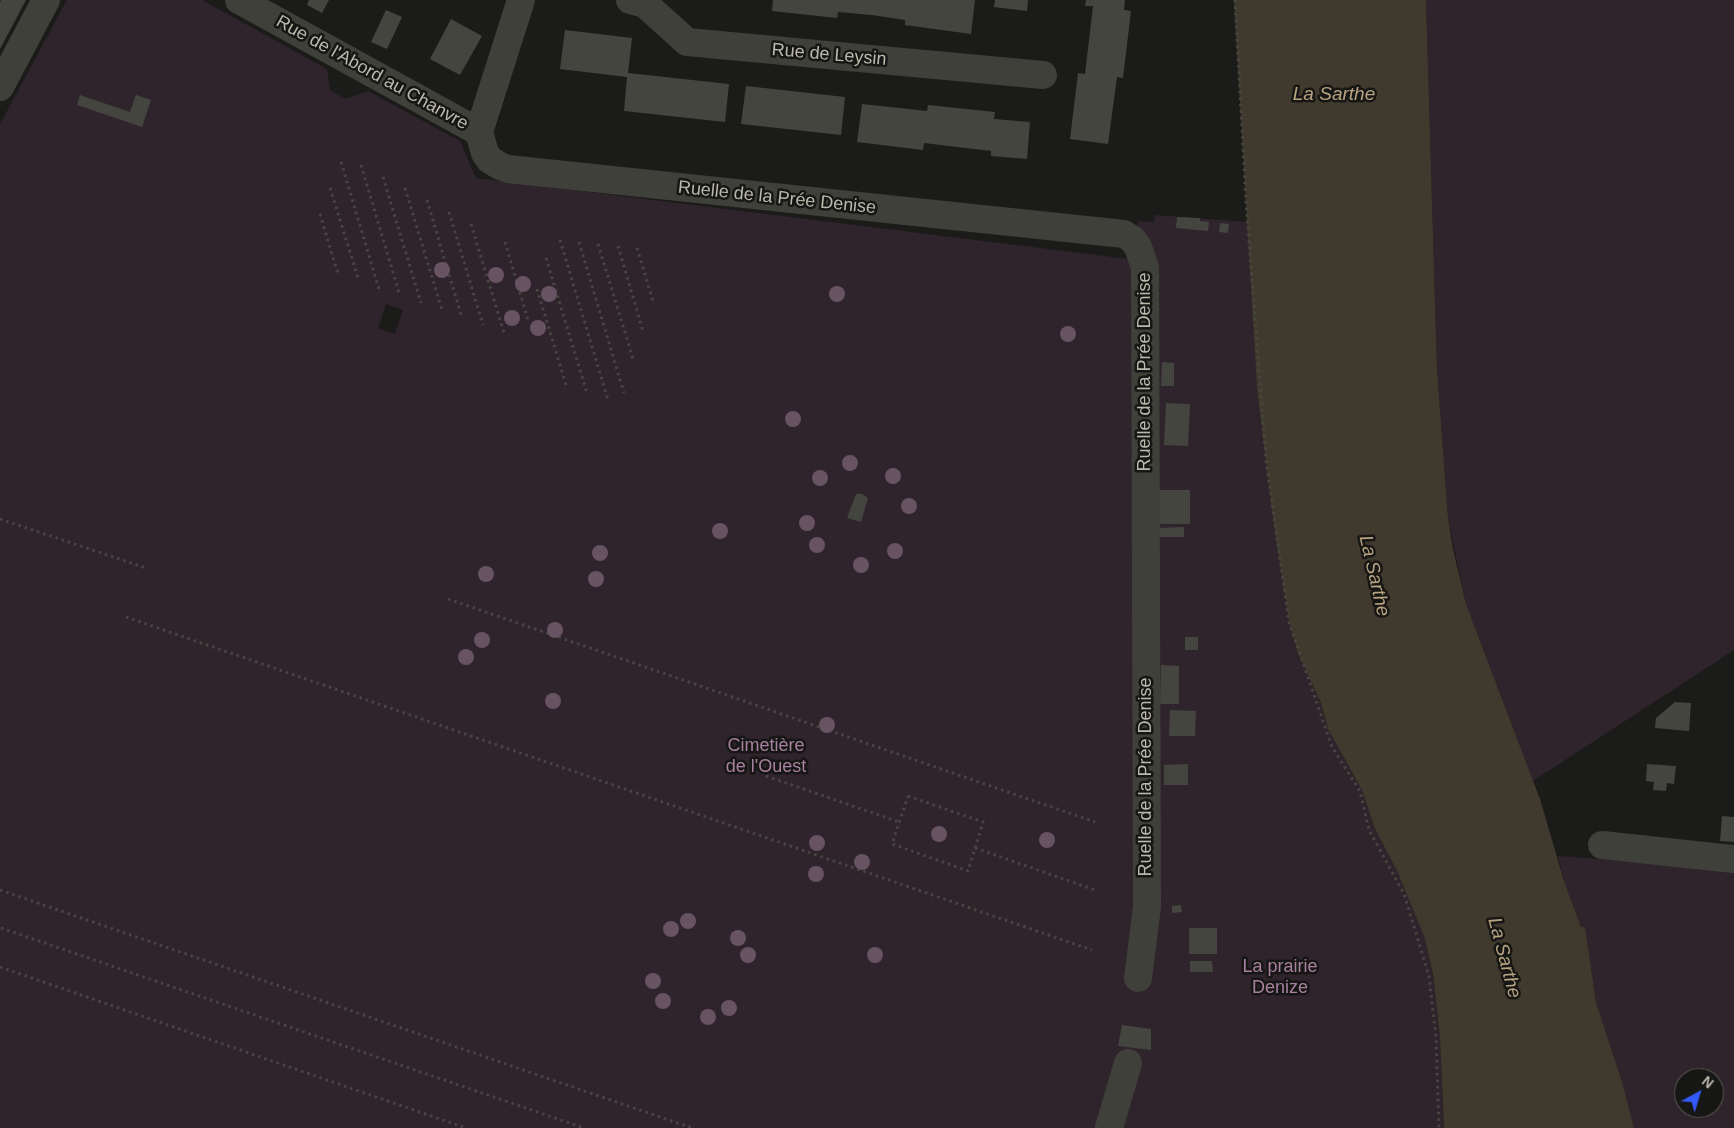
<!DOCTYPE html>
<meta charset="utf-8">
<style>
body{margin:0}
#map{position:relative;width:1734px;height:1128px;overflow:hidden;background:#1b1b19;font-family:Helvetica,sans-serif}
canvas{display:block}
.north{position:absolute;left:1674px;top:1068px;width:50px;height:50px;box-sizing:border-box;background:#161614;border:1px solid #585750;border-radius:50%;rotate:39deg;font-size:14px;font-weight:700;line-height:20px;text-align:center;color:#bbb9ab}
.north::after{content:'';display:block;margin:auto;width:18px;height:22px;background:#3359f9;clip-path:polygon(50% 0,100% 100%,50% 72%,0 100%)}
</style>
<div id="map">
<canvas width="1734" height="1128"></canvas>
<div class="north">N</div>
</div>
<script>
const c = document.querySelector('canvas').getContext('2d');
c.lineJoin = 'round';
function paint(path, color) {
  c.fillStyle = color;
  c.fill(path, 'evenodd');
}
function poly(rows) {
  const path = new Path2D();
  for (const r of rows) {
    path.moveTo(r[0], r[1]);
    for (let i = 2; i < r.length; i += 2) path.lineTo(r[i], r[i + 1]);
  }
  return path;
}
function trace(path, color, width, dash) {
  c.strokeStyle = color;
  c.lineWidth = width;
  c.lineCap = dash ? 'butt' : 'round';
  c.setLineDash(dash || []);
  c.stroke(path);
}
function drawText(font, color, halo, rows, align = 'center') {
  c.font = font + ' Helvetica,sans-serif';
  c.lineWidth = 5;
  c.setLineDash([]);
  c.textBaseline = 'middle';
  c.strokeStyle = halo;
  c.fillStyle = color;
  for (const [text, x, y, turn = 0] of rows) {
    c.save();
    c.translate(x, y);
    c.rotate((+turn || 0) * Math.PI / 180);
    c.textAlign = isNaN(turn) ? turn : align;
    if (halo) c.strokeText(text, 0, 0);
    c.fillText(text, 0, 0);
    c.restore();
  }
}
const green = poly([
 [67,0,202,0,327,69,330,90,346,99,368,91,460,141,476,178,1137,260,1138,221,1154,222,1155,215,1248,222,1257,389,1274,527,1289,622,1298,653,1321,703,1328,729,1362,790,1375,829,1397,871,1424,936,1433,974,1440,1038,1444,1128,0,1128,0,124],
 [386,304,403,310,395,334,378,328],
 [1426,0,1734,0,1734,650,1533,781,1466,604,1448,518,1437,369],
 [1558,856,1734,869,1734,1128,1634,1128,1623,1085,1596,1002,1585,928,1581,927,1564,881],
 [1684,1078,1714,1078,1714,1108,1684,1108]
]);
const water = poly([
 [1234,0,1426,0,1437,369,1448,518,1453,549,1466,604,1540,799,1564,881,1581,927,1585,927,1596,1002,1623,1085,1634,1128,1444,1128,1440,1038,1433,974,1424,936,1397,871,1375,829,1362,790,1328,729,1321,703,1298,653,1289,622,1274,527,1257,389]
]);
const building = poly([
 [1,0,26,0,0,49,0,2],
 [309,0,329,0,322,13,307,5],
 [773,0,975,0,971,34,905,25,905,20,872,15,838,12,837,18,772,11],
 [995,0,1028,0,1027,11,994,7],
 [1086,0,1125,0,1124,10,1131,11,1123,78,1117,77,1108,144,1070,139,1078,73,1085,74,1093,6,1085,6],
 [386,10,402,17,387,49,371,42],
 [451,19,482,36,460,75,430,59],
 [565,30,632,38,628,73,729,84,725,122,624,111,627,77,560,69],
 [746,86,845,97,841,135,741,124],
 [80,95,130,112,136,95,151,100,142,127,77,105],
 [862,104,927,111,928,105,976,110,995,112,994,119,1030,122,1027,159,991,156,991,151,924,143,923,150,857,142],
 [1177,217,1200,218,1200,221,1209,222,1208,231,1176,228],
 [1220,223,1229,224,1228,233,1219,232],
 [1162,362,1174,363,1174,386,1161,386],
 [1166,403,1190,404,1188,446,1164,445],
 [1158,490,1190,490,1190,524,1158,524],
 [856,494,862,494,868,498,861,522,847,518],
 [1184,527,1184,537,1159,537,1159,528],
 [1185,637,1198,637,1198,650,1185,650],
 [1161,665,1179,666,1179,704,1160,704],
 [1675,702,1691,703,1689,731,1655,728,1656,718],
 [1170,710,1196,711,1195,736,1169,736],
 [1188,764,1188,785,1164,785,1164,765],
 [1647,764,1676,766,1674,784,1667,783,1666,791,1653,790,1654,782,1646,781],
 [1722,816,1734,817,1734,842,1720,841],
 [1181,905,1182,912,1172,913,1172,906],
 [1189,928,1217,928,1217,954,1189,954],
 [1190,961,1212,961,1213,972,1190,972],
 [1122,1025,1151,1029,1151,1050,1118,1046]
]);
const path = poly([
 [1235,0,1246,201,1266,460,1289,622,1332,747,1360,791,1369,830,1404,894,1429,976,1436,1037,1439,1128],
 [341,162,379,289],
 [361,165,400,296],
 [383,177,421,303],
 [330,188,359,281],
 [405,188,442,310],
 [427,200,462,318],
 [449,212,483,325],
 [320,214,338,274],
 [471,224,504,333],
 [560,240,608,400],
 [505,242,528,320],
 [579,242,624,393],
 [598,244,634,362],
 [618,246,643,331],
 [637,248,653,301],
 [546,258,587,393],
 [537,289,566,385],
 [0,519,146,568],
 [448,599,1095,822],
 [126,617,1092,950],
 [766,776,899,822],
 [908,796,983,822,968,871,892,844,908,796],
 [975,848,1095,890],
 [0,890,692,1128],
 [1,928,584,1128],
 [0,967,466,1128]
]);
const minor = poly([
 [239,0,479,132],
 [521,0,479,132,485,153,490,160,500,166,508,169,1124,234,1132,239,1138,247,1145,267,1147,907,1138,978],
 [630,0,645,4,687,42,1043,75],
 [0,87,46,0],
 [1602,845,1734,859],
 [1109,1128,1128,1063]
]);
const trees = [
 [442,270],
 [496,275],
 [523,284],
 [549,294],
 [837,294],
 [512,318],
 [538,328],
 [1068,334],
 [793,419],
 [850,463],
 [893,476],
 [820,478],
 [909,506],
 [807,523],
 [720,531],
 [817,545],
 [895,551],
 [600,553],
 [861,565],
 [486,574],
 [596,579],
 [555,630],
 [482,640],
 [466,657],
 [553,701],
 [827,725],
 [939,834],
 [1047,840],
 [817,843],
 [862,862],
 [816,874],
 [688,921],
 [671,929],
 [738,938],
 [748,955],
 [875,955],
 [653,981],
 [663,1001],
 [729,1008],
 [708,1017]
];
const streetNames = [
 ["Rue de Leysin",829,55,5],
 ["Rue de l'Abord au Chanvre",372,73,29],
 ["Ruelle de la Prée Denise",777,198,6],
 ["Ruelle de la Prée Denise",1145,372,-90],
 ["Ruelle de la Prée Denise",1146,777,-90]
];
const parkNames = [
 ["Cimetière",766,746],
 ["de l'Ouest",766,767],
 ["La prairie",1280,967],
 ["Denize",1280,988]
];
const waterNames = [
 ["La Sarthe",1334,95],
 ["La Sarthe",1374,576,77],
 ["La Sarthe",1504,958,75]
];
paint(green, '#2f242b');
paint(water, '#40392e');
paint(building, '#454540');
trace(path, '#474640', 3, [2.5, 4]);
trace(minor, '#40403a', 28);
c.fillStyle = '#685363';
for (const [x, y] of trees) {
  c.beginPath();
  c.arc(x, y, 8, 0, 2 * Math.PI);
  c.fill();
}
drawText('18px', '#bbb9ab', '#161614', streetNames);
drawText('18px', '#a7819f', '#161614', parkNames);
drawText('italic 19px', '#b7a281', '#161614', waterNames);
</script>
